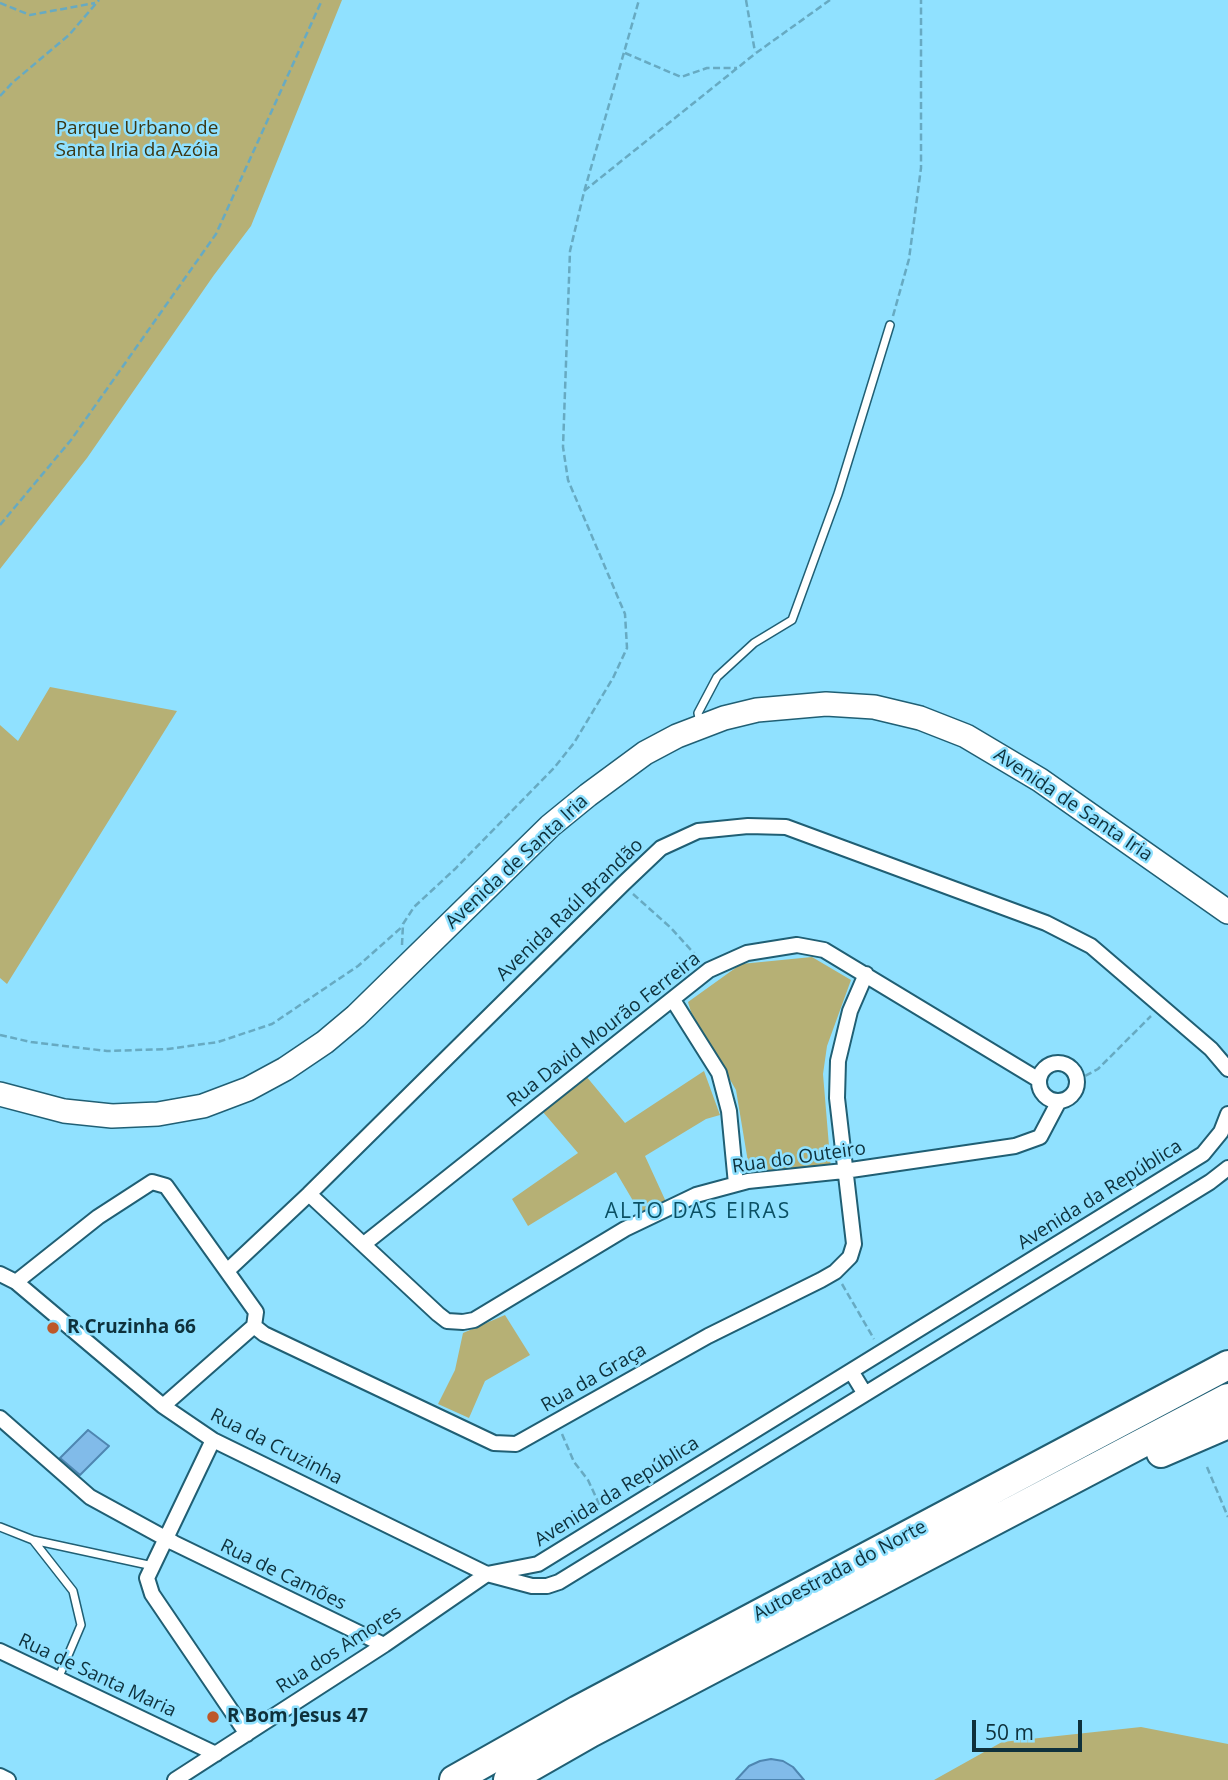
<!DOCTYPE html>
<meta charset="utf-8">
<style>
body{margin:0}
#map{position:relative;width:1228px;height:1780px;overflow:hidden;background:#90e1ff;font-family:"Open Sans",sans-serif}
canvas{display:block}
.scale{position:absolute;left:972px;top:1720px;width:110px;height:32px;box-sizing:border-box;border:4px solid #0e313c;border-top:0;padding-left:9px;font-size:21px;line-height:24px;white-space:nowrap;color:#0e313c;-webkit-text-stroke:5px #90e1ff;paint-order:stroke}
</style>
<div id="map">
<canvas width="1228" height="1780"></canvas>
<div class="scale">50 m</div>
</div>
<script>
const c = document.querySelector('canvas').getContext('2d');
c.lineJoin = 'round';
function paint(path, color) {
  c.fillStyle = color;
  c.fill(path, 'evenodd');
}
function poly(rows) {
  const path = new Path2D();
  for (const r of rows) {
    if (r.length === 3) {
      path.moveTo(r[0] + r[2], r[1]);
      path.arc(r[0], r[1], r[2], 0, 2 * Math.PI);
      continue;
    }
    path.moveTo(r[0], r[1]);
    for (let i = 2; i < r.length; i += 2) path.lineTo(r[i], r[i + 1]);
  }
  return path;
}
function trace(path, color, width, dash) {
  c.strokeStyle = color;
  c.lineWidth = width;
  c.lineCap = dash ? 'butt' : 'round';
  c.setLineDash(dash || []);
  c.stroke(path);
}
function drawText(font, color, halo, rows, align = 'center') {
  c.font = font + ' "Open Sans",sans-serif';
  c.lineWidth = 5;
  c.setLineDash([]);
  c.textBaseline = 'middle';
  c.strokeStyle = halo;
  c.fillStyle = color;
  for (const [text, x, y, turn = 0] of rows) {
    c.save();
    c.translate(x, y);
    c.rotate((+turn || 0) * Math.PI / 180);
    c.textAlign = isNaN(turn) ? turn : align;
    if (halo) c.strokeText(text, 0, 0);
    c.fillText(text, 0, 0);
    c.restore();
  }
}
const green = poly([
 [0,0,342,0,251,226,214,275,87,458,0,569],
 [50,687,177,711,7,984,0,978,0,725,18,741],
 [812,957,851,980,827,1046,823,1074,831,1170,750,1174,736,1090,691,1012,688,1002,741,964],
 [704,1071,720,1115,706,1119,645,1156,667,1204,642,1216,616,1172,528,1226,512,1199,578,1153,543,1112,586,1076,625,1123],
 [505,1315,530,1355,485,1381,469,1418,438,1404,455,1370,463,1333],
 [1141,1727,1228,1744,1228,1780,934,1780,1002,1742]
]);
const building = poly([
 [88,1430,109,1446,80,1475,60,1458,88,1430],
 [771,1759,783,1761,793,1767,804,1780,736,1780,749,1766,760,1761,771,1759]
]);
const path = poly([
 [746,0,755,52],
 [0,3,30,15,95,3],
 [625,53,681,77,707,68,737,68],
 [0,96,12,83,69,35,99,0],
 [584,191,756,53,830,0],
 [893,316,909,259,921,168,921,0],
 [0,525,71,440,216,234,322,0],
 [633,894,671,928,700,960],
 [402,945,403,924,414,907,455,869,554,768,574,743,613,678,627,648,625,614,568,480,563,447,570,251,584,192,639,0],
 [0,1035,31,1042,107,1051,168,1049,218,1042,272,1024,358,966,403,926],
 [1076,1081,1098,1069,1151,1016],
 [842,1284,874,1339],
 [562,1434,574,1462,588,1480,601,1508],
 [1207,1467,1228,1517]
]);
const service = poly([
 [700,723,698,713,717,677,754,643,792,620,838,494,890,325],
 [0,1527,33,1540,73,1591,81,1625,58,1679],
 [33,1540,153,1566]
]);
const minor = poly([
 [673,1000,719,1073,729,1111,736,1184],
 [1058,1082,19],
 [309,1194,438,1314,447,1321,463,1322,474,1320,625,1229,696,1195,748,1181,844,1171,1015,1146,1040,1137,1059,1101],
 [364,1244,709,970,747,953,797,945,824,950,1039,1080],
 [227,1271,309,1194,623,884,661,848,698,831,748,826,786,827,1046,923,1091,946,1211,1049,1228,1069],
 [0,1274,16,1282,163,1406,213,1440,487,1574,532,1586,547,1586,559,1582,1210,1182,1228,1168],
 [16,1282,98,1217,152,1182,166,1186,256,1312,254,1326,264,1334,494,1443,516,1444,708,1336,821,1280,835,1272,850,1257,854,1244,837,1098,838,1061,850,1011,866,974],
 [851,1371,865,1394],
 [163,1406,254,1326],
 [0,1418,90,1497,174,1543,384,1645],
 [213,1440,147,1578,152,1594,247,1734],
 [0,1651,216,1754],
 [0,1776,8,1780],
 [175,1780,384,1645,487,1574,538,1564,1203,1154,1221,1132,1228,1114]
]);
const primary = poly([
 [0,1094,64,1111,112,1116,158,1114,203,1106,248,1089,285,1069,325,1042,356,1016,550,826,588,795,645,753,677,736,724,718,757,710,826,704,874,707,920,718,966,736,1040,780,1228,912]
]);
const motorway = poly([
 [1161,1453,1228,1424],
 [454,1780,578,1710,1228,1365],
 [508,1780,590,1733,1228,1398]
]);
const markers = [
 [53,1328,7,"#bd5829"],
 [213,1717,7,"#bd5829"]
];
const parkNames = [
 ["Parque Urbano de",137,129],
 ["Santa Iria da Azóia",137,151]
];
const streetNames = [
 ["Avenida de Santa Iria",1073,805,34],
 ["Avenida de Santa Iria",517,862,-43],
 ["Avenida Raúl Brandão",570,910,-44],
 ["Rua David Mourão Ferreira",604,1030,-38],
 ["Rua do Outeiro",799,1158,-8],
 ["Avenida da República",1100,1195,-32],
 ["Rua da Graça",594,1378,-30],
 ["Rua da Cruzinha",276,1447,27],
 ["Avenida da República",617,1492,-32],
 ["Autoestrada do Norte",840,1571,-28],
 ["Rua de Camões",283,1575,26],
 ["Rua dos Amores",339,1650,-33],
 ["Rua de Santa Maria",97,1676,25]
];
const poiNames = [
 ["R Cruzinha 66",67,1328],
 ["R Bom Jesus 47",227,1717]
];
const neighbourhoodNames = [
 ["ALTO DAS EIRAS",698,1212]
];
paint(green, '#b6b075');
paint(building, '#81bbe9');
trace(building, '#4e86b1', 2);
trace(service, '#205f74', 10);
trace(minor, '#205f74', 18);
trace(primary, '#205f74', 26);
trace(motorway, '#205f74', 32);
trace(path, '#67aac2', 2.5, [7, 3.5]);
trace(service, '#fff', 7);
trace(minor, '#fff', 14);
trace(primary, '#fff', 23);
trace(motorway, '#fff', 28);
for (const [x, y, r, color] of markers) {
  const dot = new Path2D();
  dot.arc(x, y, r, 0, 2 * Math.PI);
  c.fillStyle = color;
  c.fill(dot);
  trace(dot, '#90e1ff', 2.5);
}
drawText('19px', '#3c3815', '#90e1ff', parkNames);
drawText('19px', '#0e313c', '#90e1ff', streetNames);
drawText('bold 19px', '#0e313c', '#90e1ff', poiNames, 'left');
c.letterSpacing = '2px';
drawText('21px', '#0a5064', '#90e1ff', neighbourhoodNames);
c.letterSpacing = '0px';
</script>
